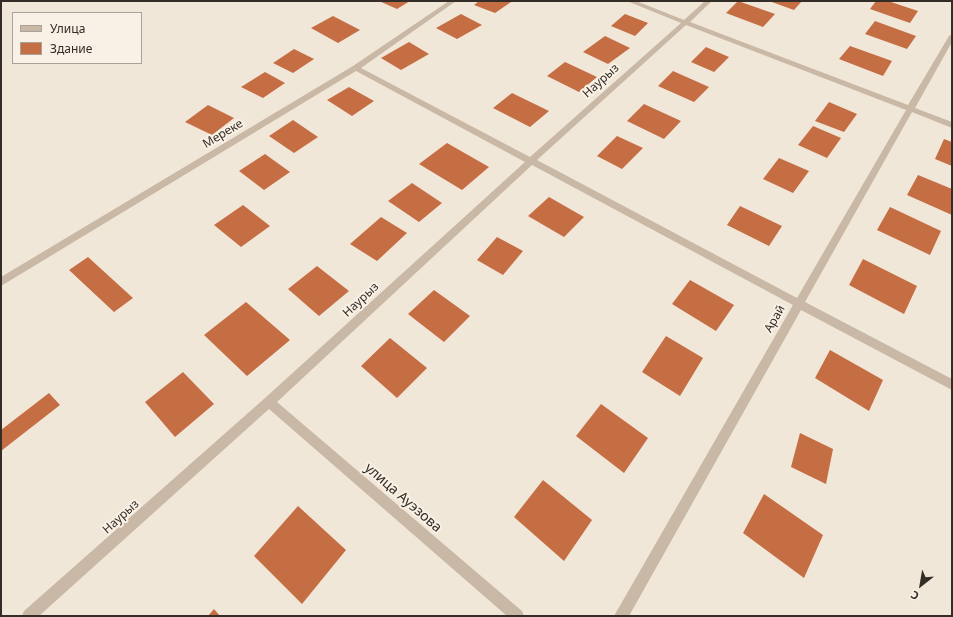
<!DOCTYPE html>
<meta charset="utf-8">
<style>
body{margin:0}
#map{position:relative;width:953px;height:617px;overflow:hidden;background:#f1e7d9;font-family:"Noto Sans",sans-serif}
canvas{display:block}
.frame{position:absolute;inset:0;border:2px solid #342c26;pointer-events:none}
.legend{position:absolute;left:12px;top:12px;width:130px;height:52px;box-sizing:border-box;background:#f9f1e5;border:1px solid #aaa299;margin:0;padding:5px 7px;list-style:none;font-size:12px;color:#342c26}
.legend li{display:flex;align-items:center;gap:8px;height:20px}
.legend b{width:20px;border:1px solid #aaa299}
.north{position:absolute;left:901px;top:565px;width:40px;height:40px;-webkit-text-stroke:3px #f9f1e5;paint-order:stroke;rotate:211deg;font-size:11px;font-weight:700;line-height:16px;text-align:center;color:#342c26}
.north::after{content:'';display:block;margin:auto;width:14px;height:18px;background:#342c26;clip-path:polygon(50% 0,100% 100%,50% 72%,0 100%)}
</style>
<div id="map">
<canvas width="953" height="617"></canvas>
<div class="frame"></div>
<ul class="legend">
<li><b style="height:5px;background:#c9b8a5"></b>Улица</li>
<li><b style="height:11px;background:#c56d43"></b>Здание</li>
</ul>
<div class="north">С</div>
</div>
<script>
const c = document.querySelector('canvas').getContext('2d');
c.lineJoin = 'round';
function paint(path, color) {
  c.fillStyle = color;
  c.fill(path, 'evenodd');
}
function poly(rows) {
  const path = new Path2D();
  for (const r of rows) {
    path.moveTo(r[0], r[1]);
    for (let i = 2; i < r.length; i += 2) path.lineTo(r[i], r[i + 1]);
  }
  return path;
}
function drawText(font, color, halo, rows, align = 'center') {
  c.font = font + ' "Noto Sans",sans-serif';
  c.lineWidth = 4;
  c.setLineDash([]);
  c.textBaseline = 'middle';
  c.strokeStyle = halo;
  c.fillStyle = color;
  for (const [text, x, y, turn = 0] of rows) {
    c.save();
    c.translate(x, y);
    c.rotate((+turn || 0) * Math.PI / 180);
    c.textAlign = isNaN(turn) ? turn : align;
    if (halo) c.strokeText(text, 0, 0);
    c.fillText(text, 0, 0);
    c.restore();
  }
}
const building = poly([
 [379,1,410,1,397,9],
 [479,1,508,1,511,2,495,13,474,5],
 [738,1,775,14,763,27,726,13],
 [769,1,802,1,794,10],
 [876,1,888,1,918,11,910,23,870,9],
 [461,14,482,25,457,39,436,28],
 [625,14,648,23,635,36,611,26],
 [333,16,360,30,338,43,311,28],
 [875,21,916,36,907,49,865,34],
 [605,36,630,48,608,64,583,52],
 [409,42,429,54,401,70,381,58],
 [850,46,892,61,883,76,839,59],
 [706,47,729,57,714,72,691,62],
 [294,49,314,59,293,73,273,63],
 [565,62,597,77,579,92,547,76],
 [673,71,709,87,694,102,658,86],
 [265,72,285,83,263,98,241,87],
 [349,87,374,101,352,116,327,100],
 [512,93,549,111,530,127,493,108],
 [829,102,857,114,844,132,815,121],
 [644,104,681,121,664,139,627,121],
 [208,105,234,118,212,135,185,122],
 [293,120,318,137,294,153,269,136],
 [813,126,841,138,827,158,798,145],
 [617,136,643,148,622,169,597,156],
 [944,139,952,142,952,166,935,159],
 [447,143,489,167,462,190,419,164],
 [265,154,290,172,264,190,239,171],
 [779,158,809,171,793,193,763,179],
 [918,175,952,189,952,215,907,195],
 [412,183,442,203,419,222,388,201],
 [549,197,584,217,564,237,528,216],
 [243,205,270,226,241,247,214,225],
 [740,206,782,226,769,246,727,225],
 [890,207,941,231,930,255,877,230],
 [381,217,407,233,377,261,350,244],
 [497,237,523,251,503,275,477,260],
 [88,257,133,298,114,312,69,270],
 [863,259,917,286,904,314,849,285],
 [317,266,349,291,319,316,288,289],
 [690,280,734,305,716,331,672,304],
 [434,290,470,316,444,342,408,314],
 [246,302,290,340,247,376,204,335],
 [666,336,703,358,680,396,642,372],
 [390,338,427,368,397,398,361,366],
 [830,350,883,380,869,411,815,378],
 [183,372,214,404,175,437,145,402],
 [49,393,60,405,1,451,1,430],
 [601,404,648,438,624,473,576,436],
 [800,433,833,449,826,484,791,467],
 [543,480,592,520,564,561,514,517],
 [764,494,823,535,804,578,743,533],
 [298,506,346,550,302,604,254,556],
 [214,609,220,616,208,616]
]);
const minor = poly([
 [449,1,456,1,361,68,530,157,681,23,627,1,636,1,684,20,705,1,712,1,690,22,908,105,949,36,952,34,952,42,915,108,952,122,952,128,912,112,805,302,952,379,952,390,801,310,629,616,614,616,793,305,532,165,277,402,522,611,524,616,507,616,269,409,39,616,22,616,24,611,265,398,525,162,356,71,1,286,1,277,353,66,449,1],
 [686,25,906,110,797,298,537,160,686,25]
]);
const streetNames = [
 ["Наурыз",601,81,-42],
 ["Мереке",223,134,-31],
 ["Наурыз",361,300,-43],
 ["Арай",775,319,-60],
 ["Наурыз",121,517,-42]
];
const nearStreetnames = [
 ["улица Ауэзова",403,498,41]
];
paint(building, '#c56d43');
paint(minor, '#c9b8a5');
drawText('12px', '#342c26', '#f9f1e5', streetNames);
drawText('14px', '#342c26', '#f9f1e5', nearStreetnames);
</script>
